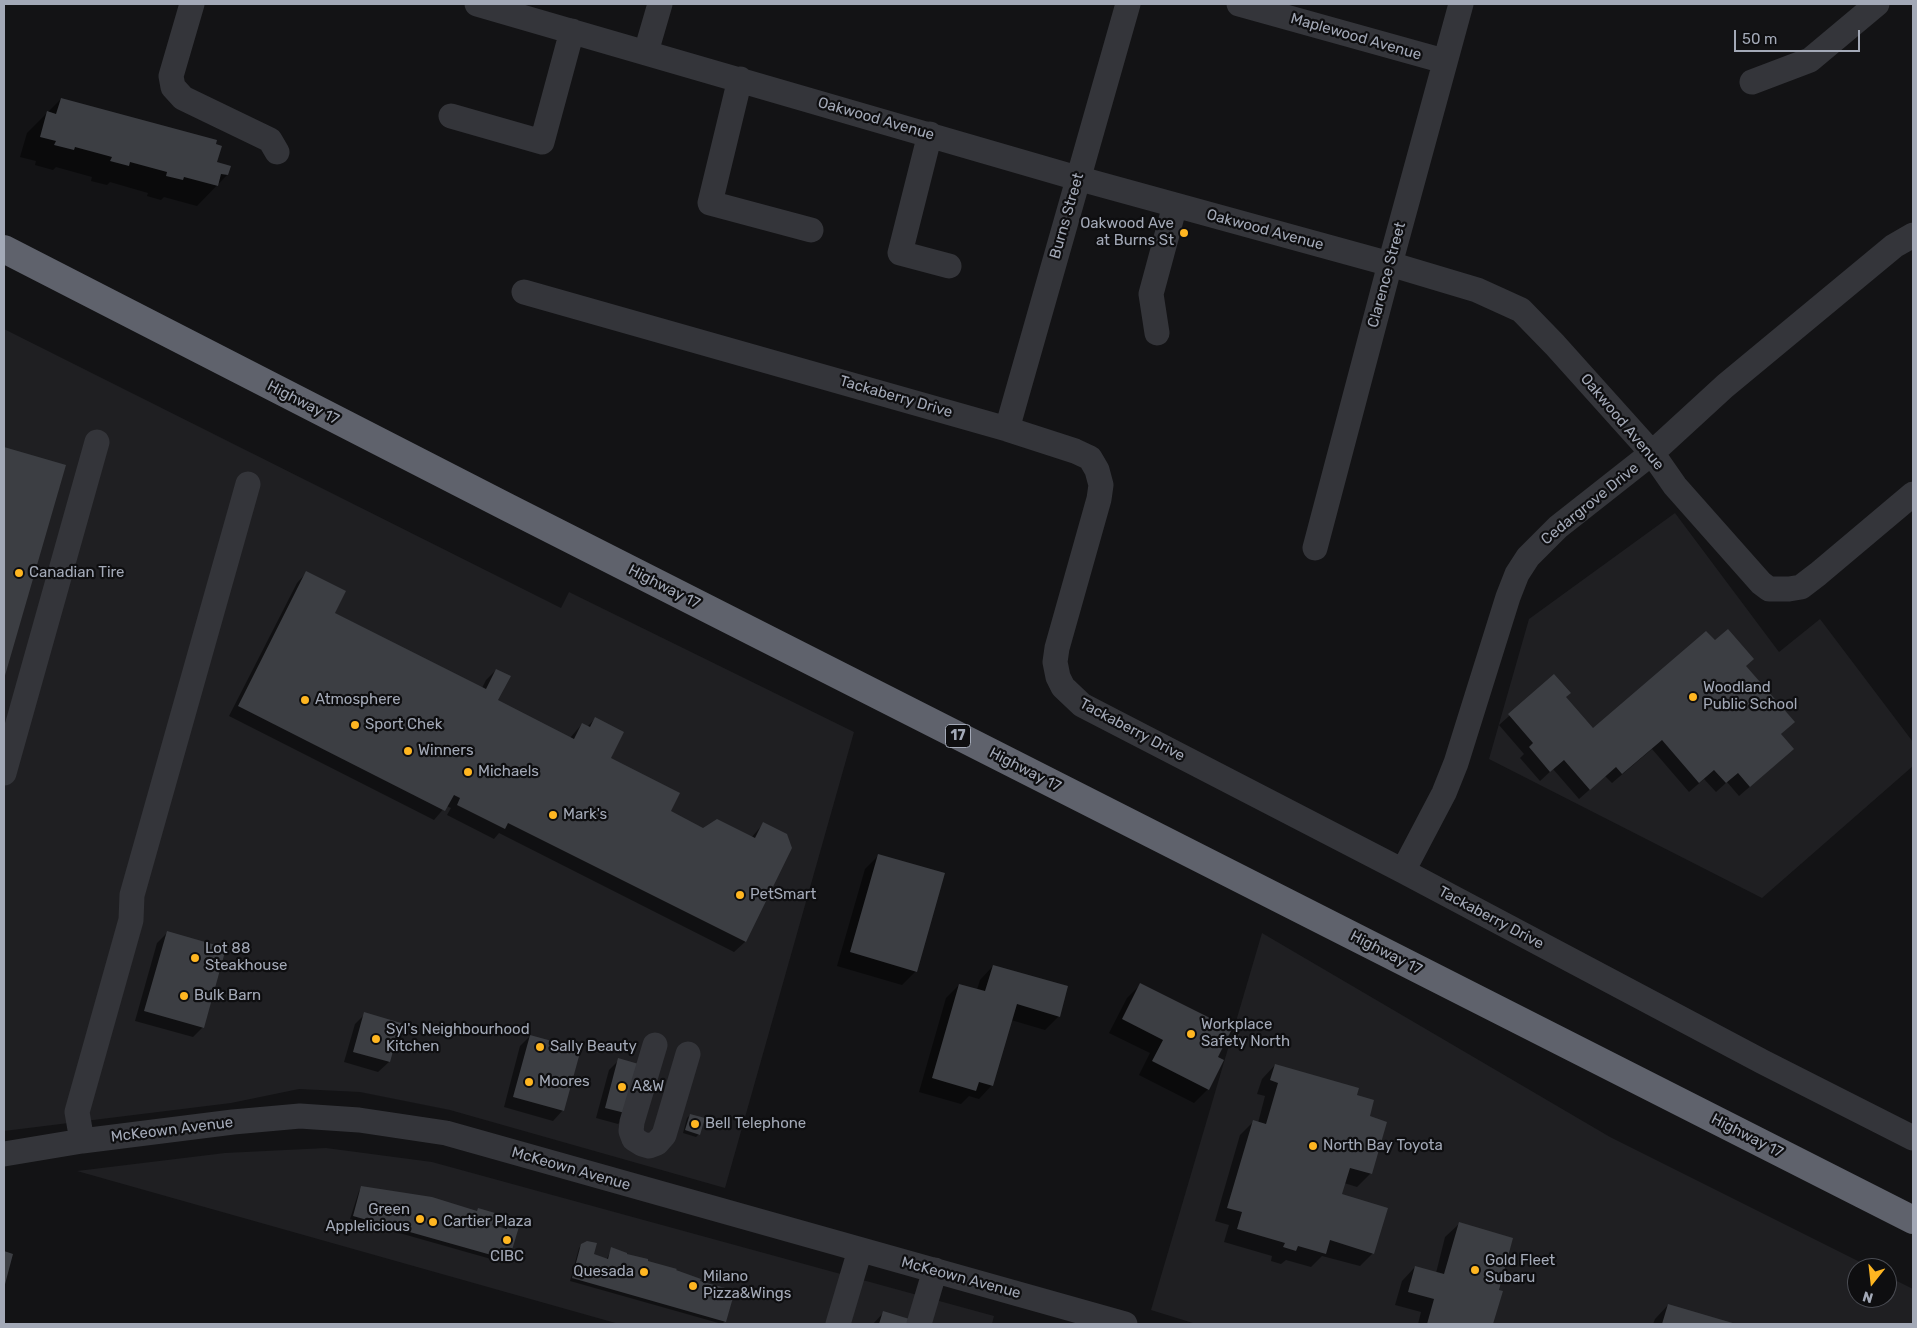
<!DOCTYPE html>
<style>
body{margin:0}
#map{position:relative;width:1917px;height:1328px;overflow:hidden;background:#131315;font-family:Rubik,sans-serif}
canvas{display:block}
.frame{position:absolute;inset:0;border:5px solid #a3a9b7;pointer-events:none}
.north{position:absolute;left:1847px;top:1258px;width:50px;height:50px;box-sizing:border-box;background:#0e0e10;border:1px solid #4a4c53;border-radius:50%;rotate:196deg;font-size:14px;font-weight:700;line-height:20px;text-align:center;color:#a3a9b7}
.north::after{content:'';display:block;margin:auto;width:18px;height:22px;background:#ffb621;clip-path:polygon(50% 0,100% 100%,50% 72%,0 100%)}
.scale{position:absolute;left:1734px;top:30px;width:126px;height:22px;box-sizing:border-box;border:2px solid #a3a9b7;border-top:0;padding-left:6px;font-size:15px;line-height:18px;white-space:nowrap;color:#a3a9b7;-webkit-text-stroke:4px #0e0e10;paint-order:stroke}
</style>
<div id="map">
<canvas width="1917" height="1328"></canvas>
<div class="frame"></div>
<div class="north">N</div>
<div class="scale">50 m</div>
</div>
<script>
const c = document.querySelector('canvas').getContext('2d');
c.lineJoin = 'round';
function paint(path, color) {
  c.fillStyle = color;
  c.fill(path, 'evenodd');
}
function poly(rows) {
  const path = new Path2D();
  for (const r of rows) {
    path.moveTo(r[0], r[1]);
    for (let i = 2; i < r.length; i += 2) path.lineTo(r[i], r[i + 1]);
  }
  return path;
}
function trace(path, color, width, dash) {
  c.strokeStyle = color;
  c.lineWidth = width;
  c.lineCap = dash ? 'butt' : 'round';
  c.setLineDash(dash || []);
  c.stroke(path);
}
function drawText(font, color, halo, rows, align = 'center') {
  c.font = font + ' Rubik,sans-serif';
  c.lineWidth = 4.5;
  c.setLineDash([]);
  c.textBaseline = 'middle';
  c.strokeStyle = halo;
  c.fillStyle = color;
  for (const [text, x, y, turn = 0] of rows) {
    c.save();
    c.translate(x, y);
    c.rotate((+turn || 0) * Math.PI / 180);
    c.textAlign = isNaN(turn) ? turn : align;
    if (halo) c.strokeText(text, 0, 0);
    c.fillText(text, 0, 0);
    c.restore();
  }
}
const built = poly([
 [4,329,561,608,569,592,854,732,725,1188,450,1110,360,1092,299,1089,231,1103,4,1131],
 [1675,513,1779,652,1820,619,1913,742,1913,766,1762,898,1489,759,1529,619],
 [1262,933,1610,1137,1872,1268,1857,1268,1857,1298,1887,1298,1887,1276,1913,1289,1913,1324,1196,1324,1151,1310],
 [326,1148,432,1162,994,1316,992,1324,619,1324,77,1171,225,1153]
]);
const shadow = poly([
 [61,99,216,163,227,175,197,206,164,197,161,200,147,196,148,193,110,182,107,185,91,181,92,177,56,167,53,170,35,165,36,161,20,157,27,133],
 [4,449,64,466,4,676],
 [307,572,334,613,482,688,486,680,496,670,497,701,570,738,582,724,587,727,595,719,609,759,669,811,703,829,751,838,763,824,791,848,745,942,734,952,499,833,494,839,447,815,451,808,446,806,434,820,229,716,297,583],
 [1745,667,1793,722,1780,735,1782,759,1739,796,1727,782,1716,792,1704,779,1689,792,1652,749,1612,783,1605,776,1579,799,1553,769,1540,781,1520,758,1524,754,1499,725,1554,676,1565,697,1593,730],
 [879,855,916,971,902,985,837,966,865,869],
 [167,933,203,1027,193,1037,135,1021,157,943],
 [993,966,1059,1016,1045,1030,1011,1020,992,1085,979,1099,969,1096,961,1104,919,1092,946,998,959,985,977,990,980,980],
 [1140,985,1216,1057,1208,1089,1194,1103,1139,1075,1150,1053,1109,1033,1127,998],
 [365,1014,389,1062,378,1072,344,1062,355,1024],
 [530,1036,563,1110,553,1121,504,1107,520,1046],
 [619,1060,628,1114,618,1124,596,1118,609,1070],
 [1275,1065,1356,1096,1368,1117,1371,1173,1357,1187,1344,1183,1341,1195,1373,1253,1360,1266,1322,1256,1311,1267,1286,1260,1281,1264,1271,1261,1272,1256,1224,1242,1229,1225,1215,1221,1240,1135,1253,1122,1258,1123,1265,1096,1257,1094,1262,1079],
 [690,1115,699,1134,696,1137,683,1133,687,1118],
 [362,1188,476,1212,478,1210,490,1225,505,1230,508,1221,511,1218,519,1220,508,1260,505,1263,350,1219,359,1191],
 [1459,1224,1497,1291,1501,1292,1492,1324,1418,1324,1421,1312,1395,1305,1402,1281,1415,1267,1436,1273,1445,1237],
 [582,1245,592,1255,606,1260,612,1249,699,1282,725,1321,722,1324,570,1281,579,1248],
 [1668,1305,1733,1324,1653,1324,1655,1319],
 [884,1312,913,1324,873,1324]
]);
const building = poly([
 [61,98,217,140,216,144,222,146,217,162,231,166,228,175,221,174,218,186,184,177,183,180,166,176,167,172,130,162,129,166,110,161,112,157,75,147,74,150,54,145,56,141,40,137,47,111,56,114],
 [4,447,66,465,4,679],
 [306,571,346,591,335,613,486,689,496,669,511,676,498,700,574,739,582,723,590,727,595,717,624,732,611,758,680,793,671,811,703,828,717,819,755,838,763,822,787,834,792,848,746,942,508,823,505,829,457,805,460,798,454,795,445,811,238,706],
 [1728,629,1754,659,1746,666,1795,722,1781,734,1794,749,1750,787,1738,773,1726,783,1714,770,1699,783,1662,740,1622,774,1616,767,1590,790,1564,760,1550,772,1529,747,1533,743,1508,714,1554,674,1571,693,1566,697,1593,728,1706,631,1715,640],
 [878,854,945,873,917,972,850,952],
 [167,931,226,948,204,1028,144,1011],
 [993,965,1068,986,1060,1017,1017,1004,993,1086,979,1082,976,1091,932,1078,959,984,985,991],
 [1140,983,1232,1029,1218,1057,1224,1060,1209,1090,1152,1061,1163,1040,1122,1019],
 [364,1012,401,1023,390,1062,353,1052],
 [530,1035,581,1049,564,1111,513,1097],
 [618,1058,642,1065,629,1114,605,1108],
 [1275,1064,1359,1088,1357,1095,1374,1100,1370,1116,1387,1122,1372,1174,1350,1168,1342,1194,1388,1208,1374,1254,1330,1240,1326,1254,1298,1246,1296,1251,1283,1247,1285,1243,1237,1229,1242,1212,1227,1208,1253,1120,1266,1124,1278,1083,1270,1080],
 [690,1114,705,1118,700,1135,685,1130],
 [361,1186,432,1197,477,1211,478,1208,495,1213,492,1225,507,1229,510,1216,521,1220,509,1260,353,1216],
 [1459,1222,1513,1238,1499,1290,1503,1291,1493,1324,1427,1324,1434,1299,1408,1292,1415,1266,1444,1274],
 [587,1241,597,1243,594,1254,608,1259,611,1247,627,1253,627,1254,648,1259,648,1261,677,1269,676,1270,701,1279,700,1281,725,1288,724,1291,734,1294,726,1322,572,1278,581,1244],
 [4,1251,13,1254,4,1288],
 [1668,1304,1736,1324,1662,1324],
 [883,1311,916,1321,914,1324,879,1324]
]);
const minor = poly([
 [192,4,171,76,173,87,183,98,270,140,277,152],
 [477,4,1077,178,1390,264,1477,290,1521,310,1555,345,1652,453,1675,486,1761,583,1769,589,1789,589,1801,587,1818,574,1913,494],
 [1239,4,1444,61],
 [646,52,660,4],
 [740,79,710,203,811,230],
 [1752,82,1810,60,1877,4],
 [451,116,542,142,572,31],
 [930,134,900,253,949,266],
 [524,292,1007,429,1075,451,1090,458,1097,470,1101,485,1099,499,1057,648,1055,662,1058,677,1063,687,1082,705,1403,871,1763,1062,1913,1138],
 [1157,333,1151,294,1175,205],
 [1007,429,1128,4],
 [1315,548,1390,264,1461,4],
 [4,773,97,442],
 [1403,871,1444,793,1456,763,1508,597,1517,574,1528,557,1558,527,1652,453,1725,386,1894,246,1913,235],
 [655,1045,632,1122,631,1131,634,1139,642,1144,649,1146,657,1143,664,1135,688,1054],
 [82,1141,77,1112,131,920,132,895,248,484],
 [4,1154,82,1141,233,1122,300,1116,359,1120,446,1133,1125,1324],
 [838,1324,860,1250],
 [919,1324,935,1270]
]);
const highway = poly([
 [4,249,507,507,1913,1220]
]);
const markers = [
 [1184,233,5,"#ffb621"],
 [19,573,5,"#ffb621"],
 [1693,697,5,"#ffb621"],
 [305,700,5,"#ffb621"],
 [355,725,5,"#ffb621"],
 [408,751,5,"#ffb621"],
 [468,772,5,"#ffb621"],
 [553,815,5,"#ffb621"],
 [740,895,5,"#ffb621"],
 [195,958,5,"#ffb621"],
 [184,996,5,"#ffb621"],
 [1191,1034,5,"#ffb621"],
 [376,1039,5,"#ffb621"],
 [540,1047,5,"#ffb621"],
 [529,1082,5,"#ffb621"],
 [622,1087,5,"#ffb621"],
 [695,1124,5,"#ffb621"],
 [1313,1146,5,"#ffb621"],
 [420,1219,5,"#ffb621"],
 [433,1222,5,"#ffb621"],
 [507,1240,5,"#ffb621"],
 [1475,1270,5,"#ffb621"],
 [644,1272,5,"#ffb621"],
 [693,1286,5,"#ffb621"]
];
const shields = [
 [958,736,25]
];
const shieldNames = [
 ["17",958,736]
];
const streetNames = [
 ["Maplewood Avenue",1356,37,16],
 ["Oakwood Avenue",876,119,16],
 ["Burns Street",1067,216,-74],
 ["Oakwood Avenue",1265,230,15],
 ["Clarence Street",1387,275,-75],
 ["Tackaberry Drive",896,397,16],
 ["Highway 17",303,403,27],
 ["Oakwood Avenue",1622,422,50],
 ["Cedargrove Drive",1590,504,-39],
 ["Highway 17",664,587,27],
 ["Tackaberry Drive",1132,730,28],
 ["Highway 17",1025,770,27],
 ["Tackaberry Drive",1491,918,28],
 ["Highway 17",1386,953,27],
 ["McKeown Avenue",172,1130,-7],
 ["Highway 17",1747,1136,27],
 ["McKeown Avenue",571,1169,16],
 ["McKeown Avenue",961,1278,15]
];
const poiNames = [
 ["Oakwood Ave",1174,224,"right"],
 ["at Burns St",1174,241,"right"],
 ["Canadian Tire",29,573],
 ["Woodland",1703,688],
 ["Public School",1703,705],
 ["Atmosphere",315,700],
 ["Sport Chek",365,725],
 ["Winners",418,751],
 ["Michaels",478,772],
 ["Mark's",563,815],
 ["PetSmart",750,895],
 ["Lot 88",205,949],
 ["Steakhouse",205,966],
 ["Bulk Barn",194,996],
 ["Workplace",1201,1025],
 ["Safety North",1201,1042],
 ["Syl's Neighbourhood",386,1030],
 ["Kitchen",386,1047],
 ["Sally Beauty",550,1047],
 ["Moores",539,1082],
 ["A&W",632,1087],
 ["Bell Telephone",705,1124],
 ["North Bay Toyota",1323,1146],
 ["Green",410,1210,"right"],
 ["Applelicious",410,1227,"right"],
 ["Cartier Plaza",443,1222],
 ["CIBC",507,1257,"center"],
 ["Gold Fleet",1485,1261],
 ["Subaru",1485,1278],
 ["Quesada",634,1272,"right"],
 ["Milano",703,1277],
 ["Pizza&Wings",703,1294]
];
paint(built, '#1f1f22');
paint(shadow, '#0007');
paint(building, '#3c3e43');
trace(minor, '#34353a', 25);
trace(highway, '#5f626c', 28);
for (const [x, y, r, color] of markers) {
  const dot = new Path2D();
  dot.arc(x, y, r, 0, 2 * Math.PI);
  c.fillStyle = color;
  c.fill(dot);
  trace(dot, '#0e0e10', 2);
}
for (const [x, y, w] of shields) {
  const box = new Path2D();
  box.roundRect(x - w / 2, y - 11.5, w, 23, 4);
  c.fillStyle = '#0e0e10';
  c.fill(box);
  trace(box, '#a3a9b7', 1);
}
drawText('bold 14px', '#a3a9b7', null, shieldNames);
drawText('15px', '#a3a9b7', '#0e0e10', streetNames);
drawText('15px', '#a3a9b7', '#0e0e10', poiNames, 'left');
</script>
